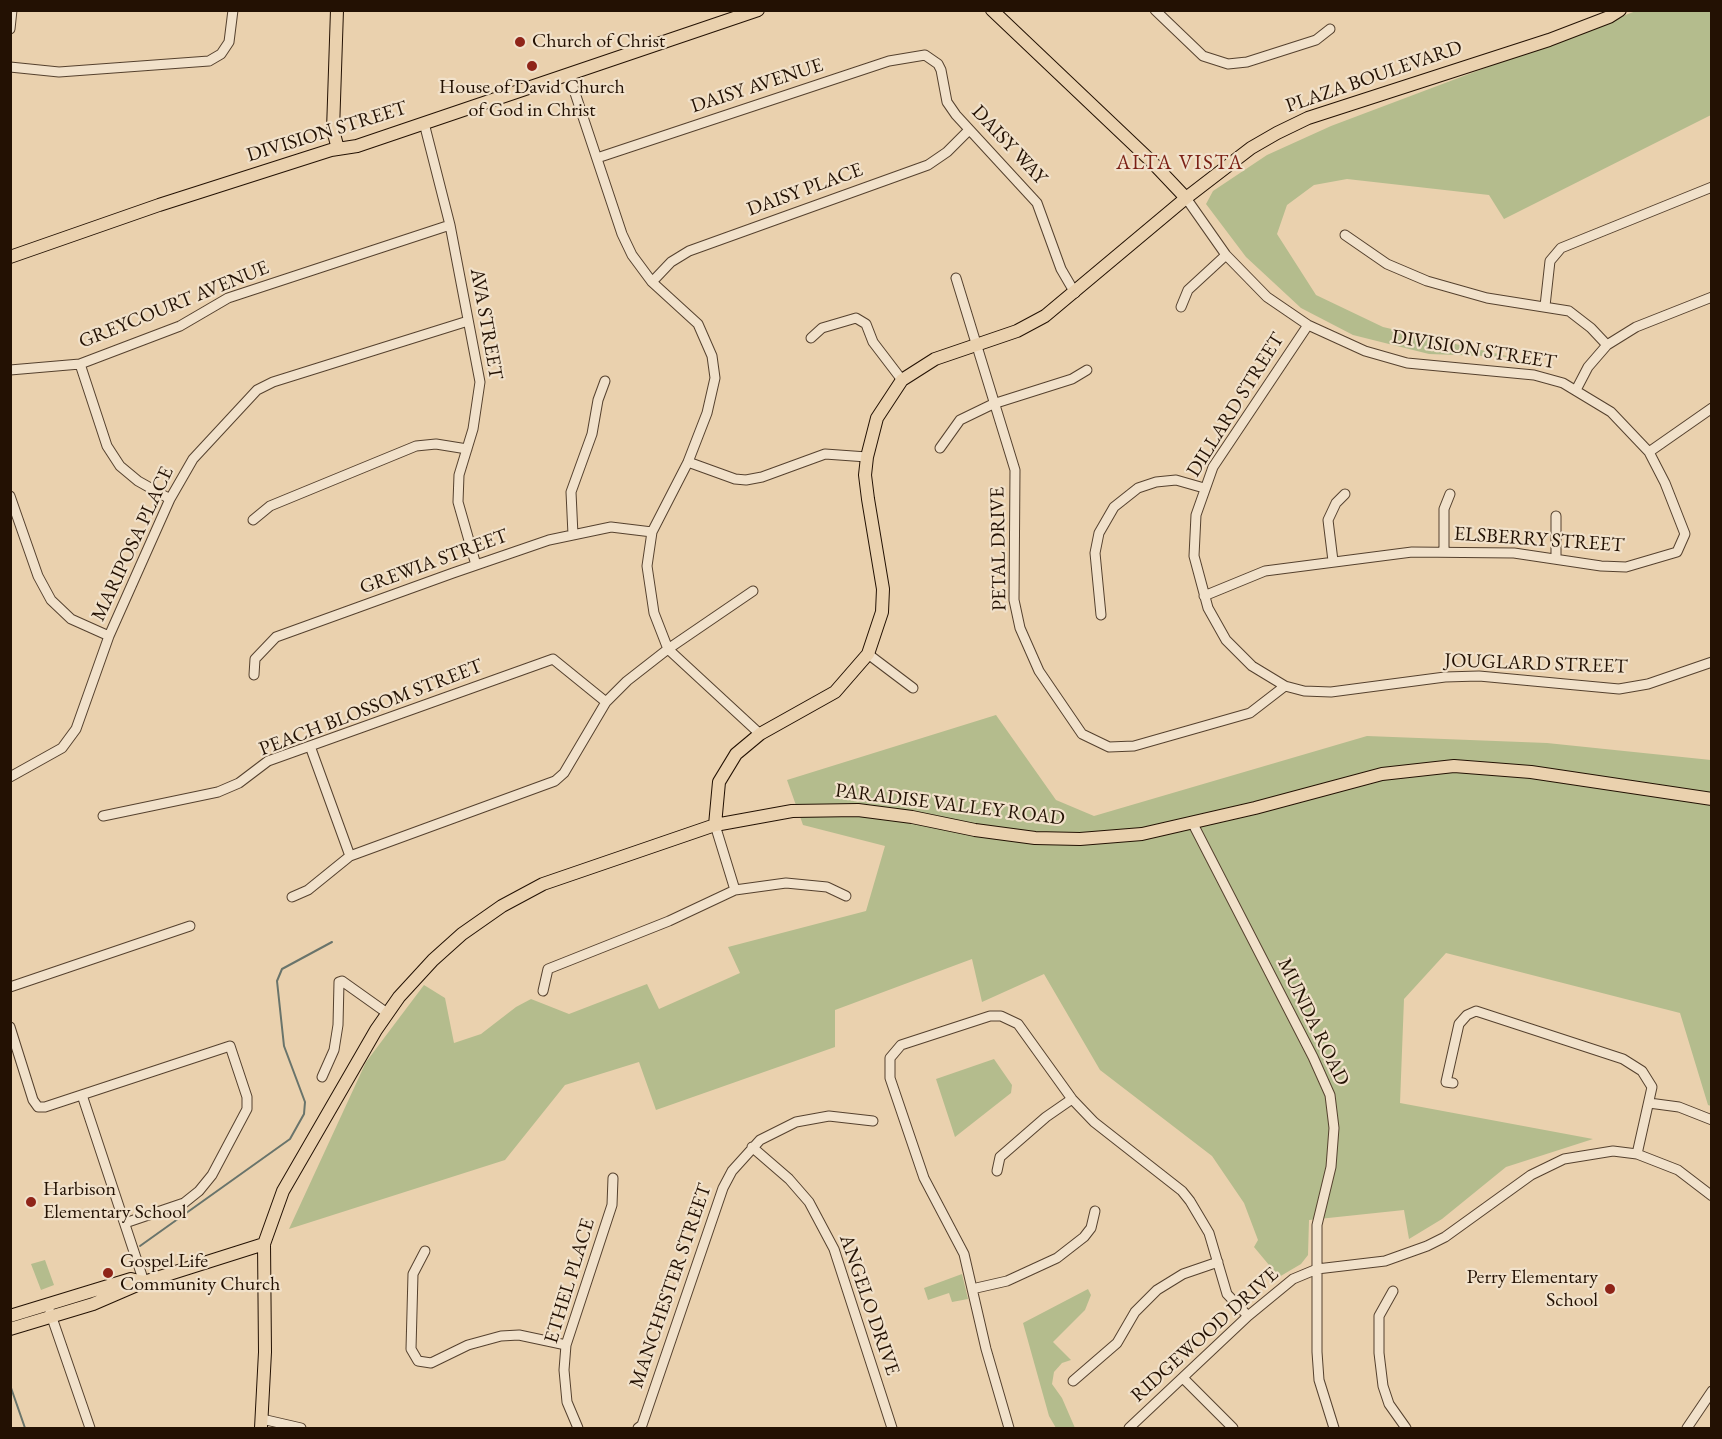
<!DOCTYPE html>
<style>
body{margin:0}
#map{position:relative;width:1722px;height:1439px;overflow:hidden;background:#ead1ae;font-family:"EB Garamond",serif}
canvas{display:block}
.frame{position:absolute;inset:0;border:12px solid #231103;pointer-events:none}
</style>
<div id="map">
<canvas width="1722" height="1439"></canvas>
<div class="frame"></div>
</div>
<script>
const c = document.querySelector('canvas').getContext('2d');
c.lineJoin = 'round';
function paint(path, color) {
  c.fillStyle = color;
  c.fill(path, 'evenodd');
}
function poly(rows) {
  const path = new Path2D();
  for (const r of rows) {
    path.moveTo(r[0], r[1]);
    for (let i = 2; i < r.length; i += 2) path.lineTo(r[i], r[i + 1]);
  }
  return path;
}
function trace(path, color, width, dash) {
  c.strokeStyle = color;
  c.lineWidth = width;
  c.lineCap = dash ? 'butt' : 'round';
  c.setLineDash(dash || []);
  c.stroke(path);
}
function drawText(font, color, halo, rows, align = 'center') {
  c.font = font + ' "EB Garamond",serif';
  c.lineWidth = 4.5;
  c.setLineDash([]);
  c.textBaseline = 'middle';
  c.strokeStyle = halo;
  c.fillStyle = color;
  for (const [text, x, y, turn = 0] of rows) {
    c.save();
    c.translate(x, y);
    c.rotate((+turn || 0) * Math.PI / 180);
    c.textAlign = isNaN(turn) ? turn : align;
    if (halo) c.strokeText(text, 0, 0);
    c.fillText(text, 0, 0);
    c.restore();
  }
}
const green = poly([
 [1636,11,1711,11,1711,115,1504,219,1489,195,1347,179,1314,185,1287,205,1277,234,1316,295,1383,327,1511,357,1429,354,1353,335,1301,308,1246,257,1206,204,1213,191,1267,155,1331,126],
 [996,715,1056,800,1094,816,1367,736,1547,743,1711,760,1711,1106,1708,1105,1680,1013,1446,953,1404,999,1400,1103,1593,1139,1506,1167,1442,1219,1409,1239,1404,1210,1309,1220,1308,1255,1301,1264,1279,1277,1254,1247,1258,1240,1244,1203,1212,1156,1100,1070,1044,974,982,1002,972,959,835,1010,835,1047,656,1110,639,1062,565,1085,505,1160,289,1229,366,1062,424,985,445,998,454,1043,481,1034,516,1007,531,999,569,1014,647,984,659,1009,740,973,728,947,866,911,885,846,803,825,787,780],
 [994,1059,1012,1085,1011,1093,955,1137,936,1079],
 [45,1260,54,1285,41,1290,31,1264],
 [962,1274,968,1299,952,1302,949,1293,928,1300,924,1288],
 [1088,1289,1091,1295,1085,1310,1053,1342,1071,1360,1062,1363,1054,1372,1052,1384,1062,1398,1075,1428,1056,1428,1049,1416,1023,1323]
]);
const stream = poly([
 [140,1246,290,1139,304,1114,305,1102,284,1046,277,981,282,969,332,942],
 [10,1385,25,1428]
]);
const minor = poly([
 [1155,10,1203,56,1228,64,1247,62,1316,40,1330,29],
 [10,29,12,10],
 [10,67,59,72,209,61,221,54,229,42,233,10],
 [569,75,622,234,632,255,652,282,698,324,712,356,715,378,707,413,688,462,652,532,647,566,654,613,668,649,760,734],
 [424,123,450,225,480,382,473,429,459,475,458,502,476,565],
 [597,158,889,61,925,55,938,64,941,70,947,102,956,115,1037,203,1061,269,1075,293],
 [1186,198,1226,255,1267,297,1308,325,1365,351,1407,363,1534,375,1563,383,1611,412,1649,452,1665,483,1685,534,1677,552,1626,567,1601,566,1514,553,1412,552,1265,571,1204,596],
 [1345,235,1387,264,1427,281,1487,298,1569,311,1591,328,1607,345],
 [956,278,1015,470,1014,600,1020,628,1039,671,1082,734,1109,747,1134,746,1250,713,1285,686],
 [652,282,671,262,689,251,928,165,947,152,969,130],
 [1545,306,1550,261,1561,248,1712,187],
 [1181,307,1188,290,1226,255],
 [1308,325,1213,467,1196,515,1194,556,1208,608,1226,640,1252,666,1285,686,1304,691,1331,692,1445,677,1479,676,1619,689,1648,684,1712,662],
 [811,338,822,328,856,318,866,324,873,342,902,380],
 [80,364,107,446,120,466,138,481,170,499],
 [10,370,80,364,180,326,228,298,450,225],
 [1576,390,1588,367,1607,345,1636,327,1712,297],
 [940,448,960,420,993,404,1072,379,1087,370],
 [1649,452,1712,408],
 [688,462,735,479,746,480,762,477,825,454,867,457],
 [10,496,38,576,51,600,71,619,109,636],
 [1556,516,1556,557],
 [253,520,270,506,416,446,436,444,467,449],
 [573,535,571,492,592,434,598,400,605,381],
 [1444,551,1444,509,1450,494],
 [1333,561,1328,520,1336,503,1345,494],
 [1101,615,1095,553,1099,533,1114,507,1138,488,1156,482,1176,480,1204,488],
 [868,654,913,688],
 [254,675,255,659,276,637,453,573,549,540,611,527,652,532],
 [310,746,350,856],
 [10,777,62,748,76,729,109,636,170,499,193,459,257,390,273,382,468,321],
 [103,816,218,792,239,783,268,761,553,659,606,702],
 [1193,824,1313,1057,1330,1095,1334,1128,1331,1167,1317,1225,1317,1352,1319,1380,1334,1428],
 [715,825,735,890],
 [292,897,308,890,350,856,555,781,564,773,606,702,627,681,668,649,753,591],
 [10,987,190,926],
 [543,991,548,969,669,921,735,890,786,883,827,887,846,896],
 [10,1027,33,1100,38,1107,45,1107,230,1046,247,1097,247,1109,212,1175,199,1191,184,1203,125,1223],
 [322,1077,334,1050,338,1025,339,982,342,981,387,1013],
 [1453,1083,1446,1082,1459,1024,1467,1015,1476,1011,1623,1059,1642,1071,1652,1087,1637,1154],
 [82,1095,144,1282],
 [1649,1103,1679,1107,1712,1120],
 [752,1147,789,1179,809,1202,834,1249,892,1428],
 [997,1171,1000,1157,1046,1117,1072,1099],
 [425,1251,413,1274,411,1349,418,1361,431,1363,468,1345,501,1336,519,1335,566,1345],
 [972,1289,1007,1281,1057,1258,1084,1237,1091,1228,1095,1211],
 [1393,1291,1379,1316,1379,1353,1383,1386,1389,1404,1406,1428],
 [50,1312,90,1428],
 [1183,1378,1233,1428],
 [1073,1381,1117,1343,1135,1312,1157,1290,1183,1274,1218,1262],
 [262,1419,301,1428],
 [578,1428,567,1402,564,1370,566,1345,612,1205,613,1178],
 [638,1428,642,1425,723,1188,732,1171,760,1140,796,1122,829,1116,873,1121],
 [1009,1428,986,1349,964,1254,924,1178,890,1078,890,1058,901,1045,990,1016,1001,1016,1018,1024,1072,1099,1094,1122,1182,1191,1190,1201,1209,1233,1227,1294,1248,1316],
 [1129,1428,1248,1316,1293,1279,1317,1269,1385,1261,1427,1246,1445,1237,1531,1175,1564,1159,1613,1151,1637,1154,1678,1170,1712,1196],
 [1687,1428,1712,1391]
]);
const major = poly([
 [337,10,333,130,338,149],
 [992,10,1151,161,1186,198],
 [10,257,159,205,331,150,357,146,758,10],
 [715,825,719,782,736,754,760,734,835,692,868,654,882,612,883,589,868,499,865,475,867,457,877,418,902,380,935,359,1017,331,1045,316,1186,198,1251,148,1277,133,1308,118,1549,40,1609,17,1620,10],
 [10,1316,131,1279,144,1282],
 [10,1329,93,1304,144,1282,264,1244],
 [261,1428,265,1352,264,1244,283,1191,376,1030,399,997,433,960,462,934,502,906,543,884,715,825,792,811,858,810,912,817,975,830,1035,838,1080,839,1142,834,1255,808,1382,774,1454,766,1531,772,1712,799]
]);
const markers = [
 [520,42,6,"#8f2418"],
 [532,66,6,"#8f2418"],
 [31,1202,6,"#8f2418"],
 [108,1273,6,"#8f2418"],
 [1610,1289,6,"#8f2418"]
];
const poiNames = [
 ["Church of Christ",532,42],
 ["House of David Church",532,88,"center"],
 ["of God in Christ",532,111,"center"],
 ["Harbison",43,1190],
 ["Elementary School",43,1213],
 ["Gospel Life",120,1262],
 ["Community Church",120,1285],
 ["Perry Elementary",1598,1278,"right"],
 ["School",1598,1301,"right"]
];
const streetNames = [
 ["PLAZA BOULEVARD",1374,77,-19],
 ["DAISY AVENUE",757,86,-18],
 ["DIVISION STREET",327,132,-17],
 ["DAISY WAY",1009,145,47],
 ["DAISY PLACE",805,190,-20],
 ["GREYCOURT AVENUE",174,305,-22],
 ["AVA STREET",486,324,80],
 ["DIVISION STREET",1474,350,9],
 ["DILLARD STREET",1236,405,-58],
 ["ELSBERRY STREET",1539,540,4],
 ["MARIPOSA PLACE",133,544,-65],
 ["PETAL DRIVE",999,549,-91],
 ["GREWIA STREET",434,562,-20],
 ["JOUGLARD STREET",1536,664,2],
 ["PEACH BLOSSOM STREET",371,708,-21],
 ["PARADISE VALLEY ROAD",950,805,7],
 ["MUNDA ROAD",1313,1022,64],
 ["ETHEL PLACE",570,1281,-73],
 ["MANCHESTER STREET",671,1286,-71],
 ["ANGELO DRIVE",869,1305,71],
 ["RIDGEWOOD DRIVE",1205,1335,-42]
];
const neighbourhoodNames = [
 ["ALTA VISTA",1180,163]
];
paint(green, '#b4bc8d');
trace(stream, '#69746b', 2);
trace(minor, '#55412e', 11);
trace(major, '#231103', 14);
trace(minor, '#f1e1ca', 9);
trace(major, '#ead1ae', 12);
for (const [x, y, r, color] of markers) {
  const dot = new Path2D();
  dot.arc(x, y, r, 0, 2 * Math.PI);
  c.fillStyle = color;
  c.fill(dot);
  trace(dot, '#f1e1ca', 2);
}
drawText('20px', '#231103', '#f1e1ca', poiNames, 'left');
drawText('20px', '#231103', '#f1e1ca', streetNames);
c.letterSpacing = '1.5px';
drawText('21px', '#7a1f14', '#f1e1ca', neighbourhoodNames);
c.letterSpacing = '0px';
</script>
